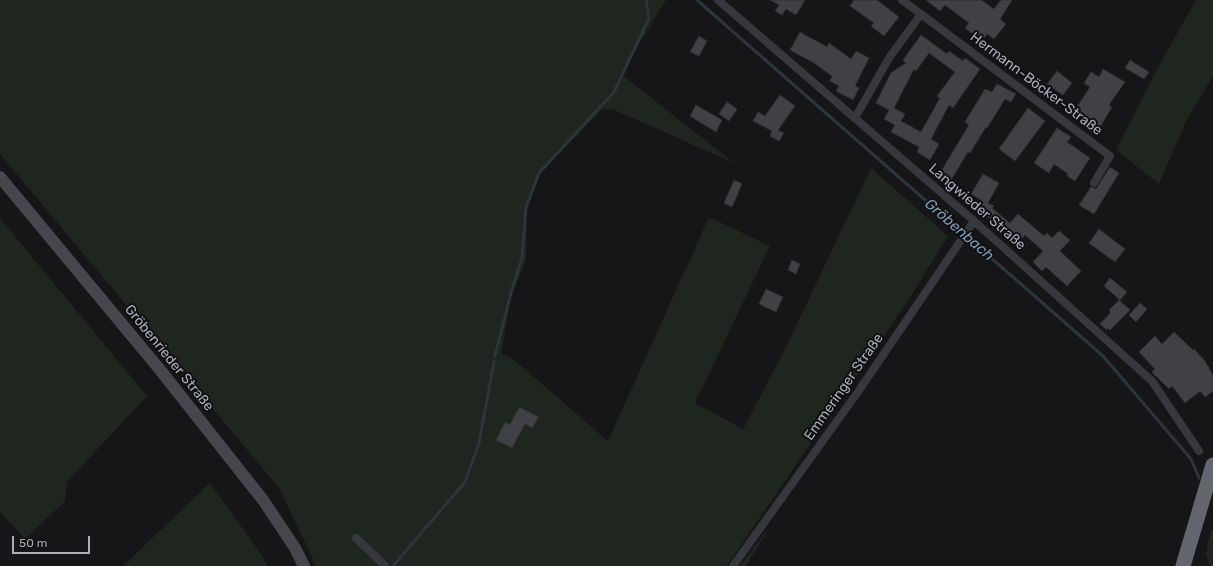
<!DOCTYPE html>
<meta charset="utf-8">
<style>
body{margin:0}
#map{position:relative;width:1213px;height:566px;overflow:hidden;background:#161618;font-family:Rubik,sans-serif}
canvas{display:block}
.scale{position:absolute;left:12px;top:536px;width:78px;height:18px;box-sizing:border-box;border:2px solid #a8adb8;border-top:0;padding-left:5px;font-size:12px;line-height:14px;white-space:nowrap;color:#a8adb8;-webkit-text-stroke:3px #111113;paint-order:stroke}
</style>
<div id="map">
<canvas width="1213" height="566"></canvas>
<div class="scale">50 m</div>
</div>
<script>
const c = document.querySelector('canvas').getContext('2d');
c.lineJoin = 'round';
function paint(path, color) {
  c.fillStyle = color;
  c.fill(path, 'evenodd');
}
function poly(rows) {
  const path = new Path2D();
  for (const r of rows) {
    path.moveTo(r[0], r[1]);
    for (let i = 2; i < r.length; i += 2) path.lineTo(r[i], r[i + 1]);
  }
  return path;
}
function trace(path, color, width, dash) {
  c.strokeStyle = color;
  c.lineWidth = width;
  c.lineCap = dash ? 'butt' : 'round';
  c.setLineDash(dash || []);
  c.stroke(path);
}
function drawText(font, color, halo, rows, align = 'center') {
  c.font = font + ' Rubik,sans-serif';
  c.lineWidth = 4;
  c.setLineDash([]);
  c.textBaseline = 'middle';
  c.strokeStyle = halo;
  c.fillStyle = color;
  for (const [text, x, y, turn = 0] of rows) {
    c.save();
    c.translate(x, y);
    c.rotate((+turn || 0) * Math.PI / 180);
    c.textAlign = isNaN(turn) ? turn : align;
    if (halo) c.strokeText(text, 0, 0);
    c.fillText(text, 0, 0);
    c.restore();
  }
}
const green = poly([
 [0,0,666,0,621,74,734,163,612,109,601,110,541,172,527,209,526,261,511,297,501,354,512,358,608,441,709,217,770,246,695,403,743,429,785,349,871,168,948,236,911,296,727,566,316,566,279,488,0,154],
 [1196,0,1213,0,1213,76,1186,121,1159,184,1116,150,1158,67],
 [0,218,147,396,67,482,65,501,25,539,0,512],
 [210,483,256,547,268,566,123,566],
 [772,523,746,566,740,566],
 [1213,529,1213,566,1210,566,1206,554,1210,532]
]);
const stream = poly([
 [697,0,1103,356,1191,459,1199,478],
 [495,356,512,289,522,258,526,207,539,173,614,92,649,18,646,0],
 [393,566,465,482,479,443,494,362]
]);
const building = poly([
 [770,0,805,0,796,15,786,9,782,15,775,11,779,5,770,0],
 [854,0,877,0,899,17,884,36,871,26,874,23,850,6,854,0],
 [926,0,981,0,994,9,1001,0,1012,0,1000,19,1006,24,994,39,987,34,982,41,965,28,969,23,945,5,940,11,926,0],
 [800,32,827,47,829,43,851,59,856,51,869,58,855,86,859,88,853,100,836,91,839,86,830,81,832,76,814,63,790,50,800,32],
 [921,35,947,54,949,51,963,61,965,58,980,69,953,108,949,105,931,139,939,144,930,160,917,152,919,147,891,132,895,125,884,119,889,110,876,103,891,73,906,63,903,60,921,35],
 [929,53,955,72,937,96,940,98,921,132,901,121,905,114,894,108,914,69,916,71,929,53],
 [699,36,707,41,699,56,690,52,699,36],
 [1130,60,1149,72,1144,79,1125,68,1130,60],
 [1103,69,1125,82,1109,105,1112,107,1099,129,1077,116,1081,110,1077,107,1090,87,1084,83,1091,72,1099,77,1103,69],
 [1057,71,1072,83,1063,95,1047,84,1057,71],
 [997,84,1016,94,1011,102,1005,99,987,128,986,127,970,153,968,152,948,185,937,178,969,125,965,122,985,89,992,92,997,84],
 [780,95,795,106,778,130,784,133,779,141,770,136,772,131,753,121,758,112,765,116,780,95],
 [727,102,737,109,729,121,719,114,727,102],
 [696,105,722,120,716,132,690,116,696,105],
 [1028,108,1045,121,1015,161,999,149,1028,108],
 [1057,128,1071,137,1067,142,1090,158,1075,181,1067,176,1068,174,1054,164,1049,173,1034,163,1057,128],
 [1110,167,1119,173,1094,214,1079,205,1091,187,1096,189,1098,186,1110,167],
 [983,174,999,183,988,203,994,206,992,208,1010,223,1018,214,1044,236,1047,233,1052,238,1059,231,1070,240,1060,251,1081,271,1067,286,1046,267,1042,271,1033,262,1043,251,1025,235,1017,244,994,224,996,222,976,210,981,200,971,194,983,174],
 [734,180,742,184,732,207,724,203,734,180],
 [1099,229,1125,249,1115,262,1089,243,1099,229],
 [792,260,800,264,796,274,788,270,792,260],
 [1110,278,1127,292,1120,300,1104,286,1110,278],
 [766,289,783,297,776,312,759,304,766,289],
 [1119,300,1130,310,1110,330,1108,328,1107,330,1100,324,1111,312,1109,310,1119,300],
 [1140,303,1147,309,1136,322,1129,315,1140,303],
 [1174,332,1193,350,1194,349,1205,361,1213,375,1213,391,1205,397,1200,391,1185,403,1172,386,1169,389,1152,372,1155,369,1139,352,1155,336,1162,344,1174,332],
 [519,407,539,417,532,428,525,424,512,448,496,440,505,422,510,425,519,407]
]);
const street = poly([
 [718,0,974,221,1152,381,1199,451],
 [921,14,1110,156,1094,183],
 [855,118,889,58,921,14,902,0],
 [356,538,385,566],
 [733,566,860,389,974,221]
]);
const secondary = poly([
 [0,177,161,371,263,500,295,548,304,566]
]);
const highway = poly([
 [1183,566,1213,465]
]);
const streetNames = [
 ["Hermann-Böcker-Straße",1036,84,37],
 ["Langwieder Straße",977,207,41],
 ["Gröbenrieder Straße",169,358,51],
 ["Emmeringer Straße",844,387,-55]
];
const waterNames = [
 ["Gröbenbach",959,230,41]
];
paint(green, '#1e261f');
trace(stream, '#2c353c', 3);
paint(building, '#404145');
trace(building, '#303034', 1);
trace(street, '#37383d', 8);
trace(secondary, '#45474d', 12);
trace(highway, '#63666e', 15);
drawText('14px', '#a8adb8', '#111113', streetNames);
drawText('italic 15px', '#7f9bb3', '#111113', waterNames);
</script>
